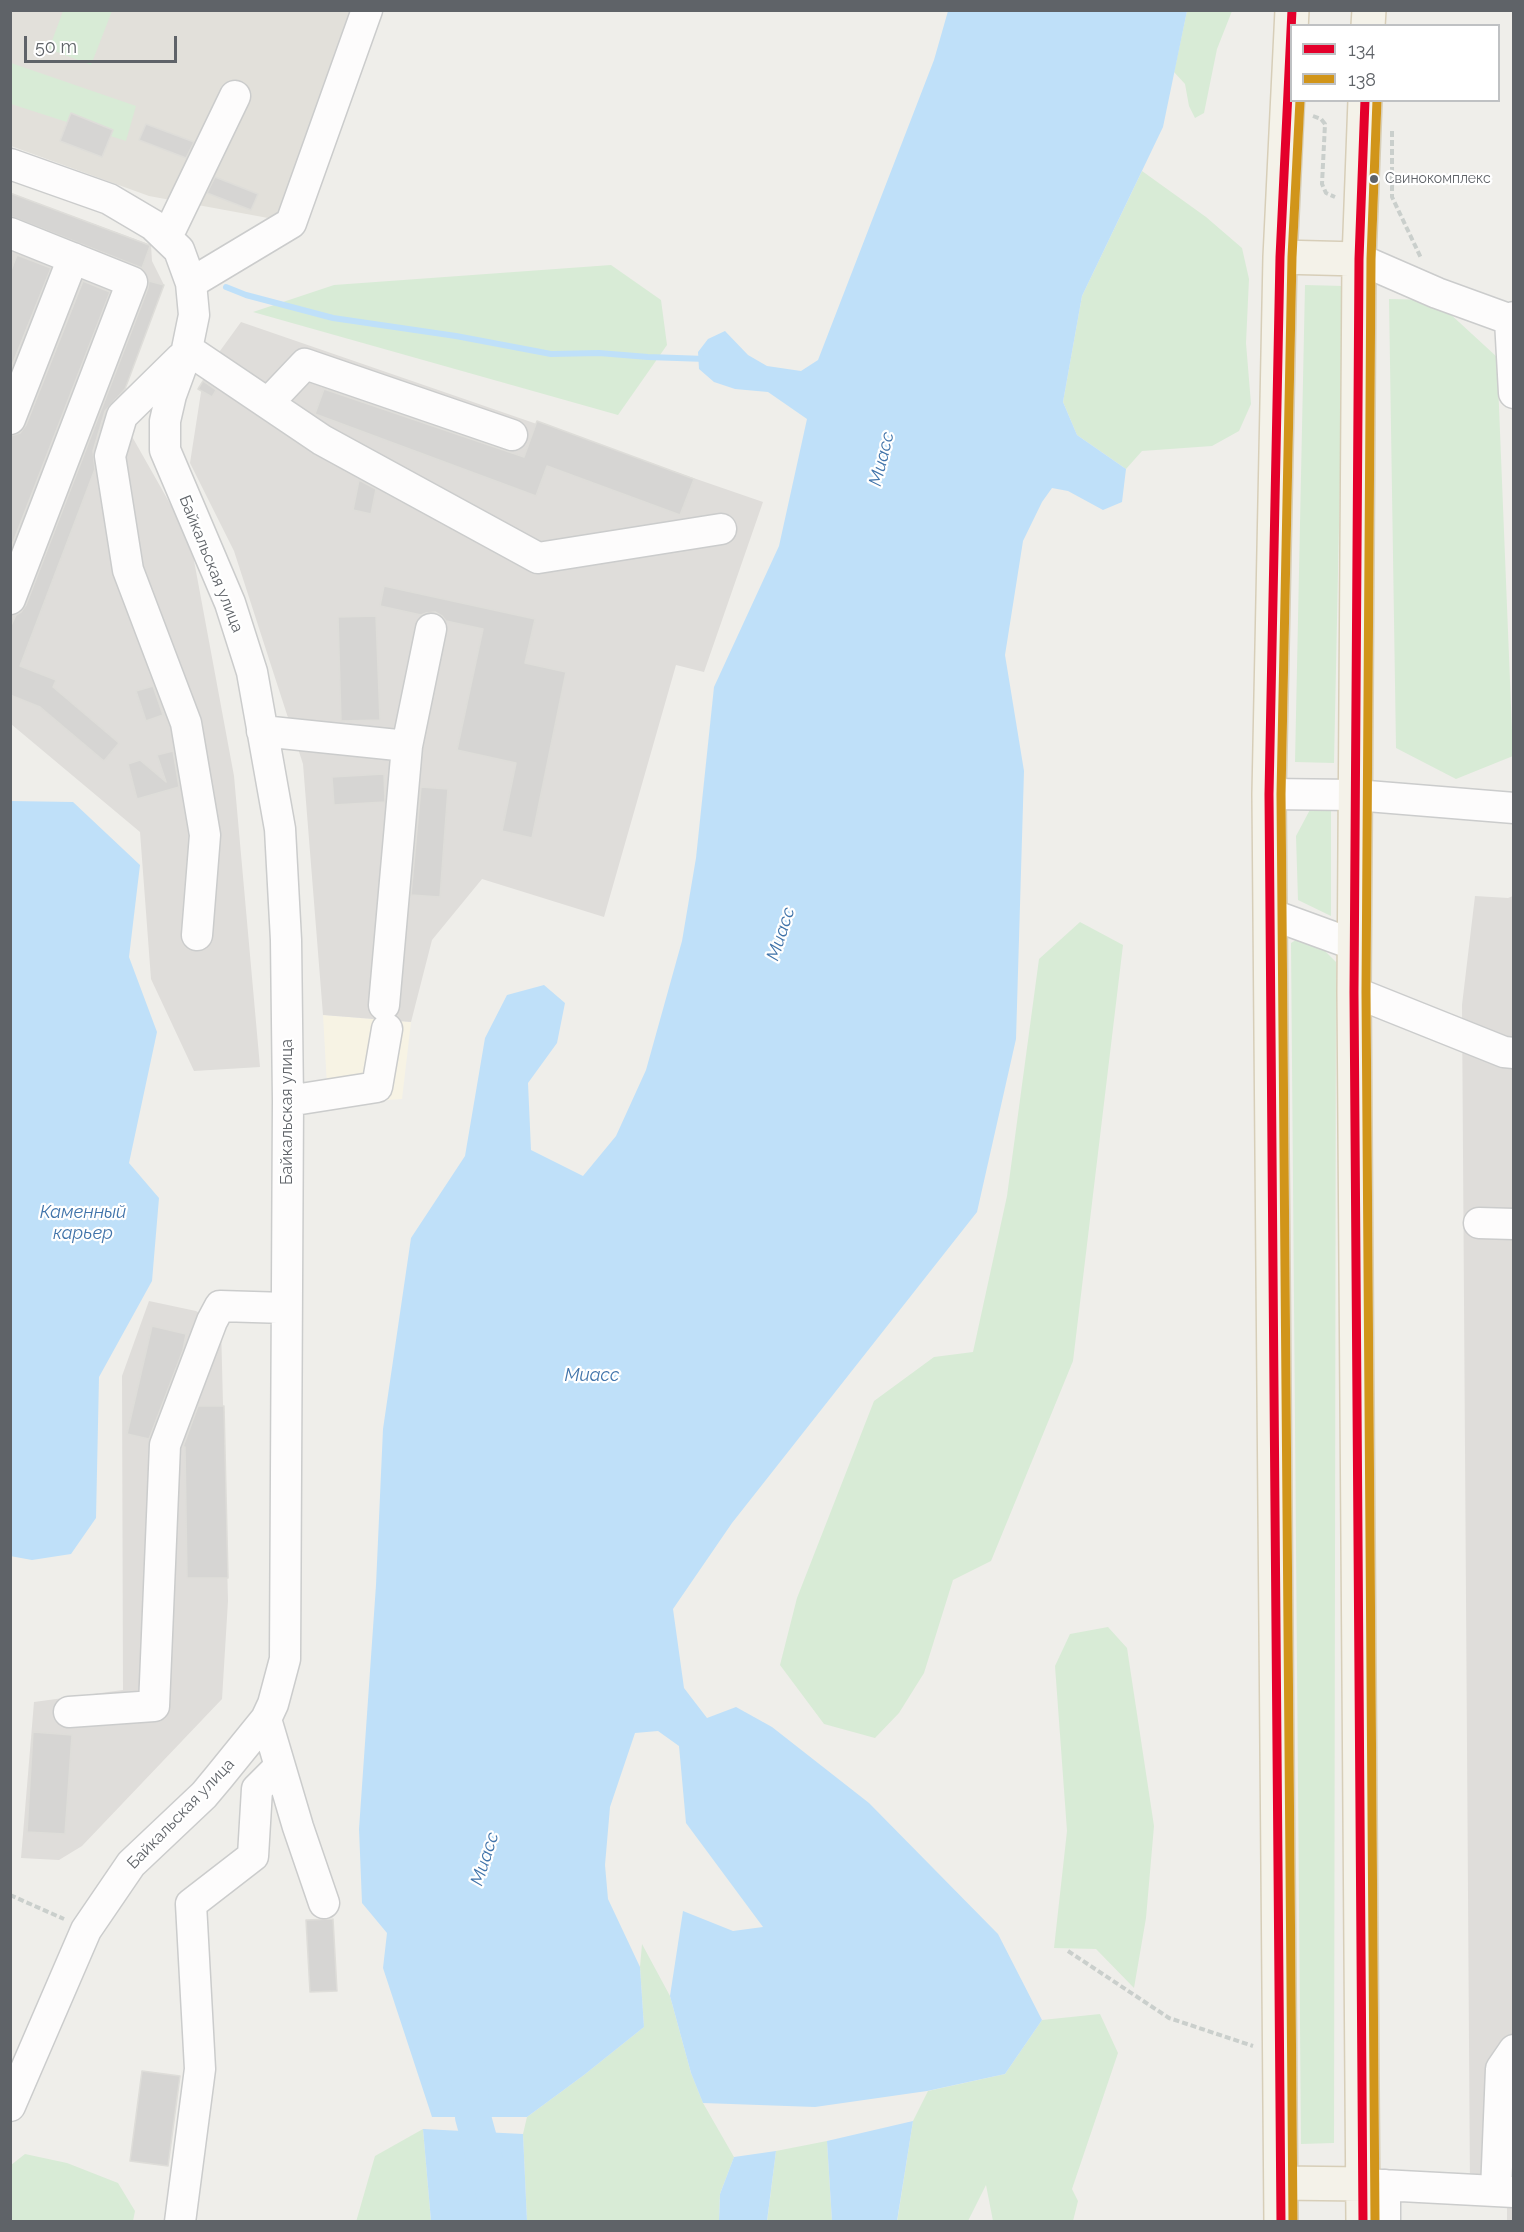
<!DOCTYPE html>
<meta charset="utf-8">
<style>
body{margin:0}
#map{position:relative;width:1524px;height:2232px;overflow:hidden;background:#efeeea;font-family:Raleway,sans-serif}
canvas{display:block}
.frame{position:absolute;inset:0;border:12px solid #5f6368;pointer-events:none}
.legend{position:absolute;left:1290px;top:24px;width:210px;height:78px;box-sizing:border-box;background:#fff;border:2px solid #bfc1c3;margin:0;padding:8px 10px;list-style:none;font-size:18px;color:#5f6368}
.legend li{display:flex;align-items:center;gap:12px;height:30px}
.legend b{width:30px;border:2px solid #bfc1c3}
.scale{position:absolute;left:24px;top:36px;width:153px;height:27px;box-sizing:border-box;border:3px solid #5f6368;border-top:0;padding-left:8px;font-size:18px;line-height:21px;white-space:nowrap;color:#5f6368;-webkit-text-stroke:4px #fff;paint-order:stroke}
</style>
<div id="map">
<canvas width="1524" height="2232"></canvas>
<div class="frame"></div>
<ul class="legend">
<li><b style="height:8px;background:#e4002b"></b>134</li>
<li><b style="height:8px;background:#d1951a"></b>138</li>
</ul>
<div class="scale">50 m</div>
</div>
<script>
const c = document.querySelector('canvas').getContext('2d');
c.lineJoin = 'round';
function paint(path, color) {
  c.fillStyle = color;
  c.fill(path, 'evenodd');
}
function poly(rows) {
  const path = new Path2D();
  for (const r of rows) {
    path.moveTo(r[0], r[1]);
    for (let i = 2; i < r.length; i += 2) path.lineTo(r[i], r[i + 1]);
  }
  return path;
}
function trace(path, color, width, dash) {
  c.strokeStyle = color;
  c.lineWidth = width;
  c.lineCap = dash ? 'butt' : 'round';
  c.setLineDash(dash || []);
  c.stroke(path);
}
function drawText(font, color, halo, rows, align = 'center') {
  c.font = font + ' Raleway,sans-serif';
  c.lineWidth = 4.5;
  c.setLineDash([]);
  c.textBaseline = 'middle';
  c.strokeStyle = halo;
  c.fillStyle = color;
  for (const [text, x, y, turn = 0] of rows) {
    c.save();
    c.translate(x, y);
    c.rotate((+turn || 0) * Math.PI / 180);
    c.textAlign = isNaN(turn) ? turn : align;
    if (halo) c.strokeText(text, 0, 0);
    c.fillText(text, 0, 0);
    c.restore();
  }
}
const commercial = poly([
 [323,1015,411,1022,402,1099,328,1104]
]);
const industrial = poly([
 [10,193,151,245,152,261,164,285,117,410,190,539,234,776,260,1067,194,1071,151,979,140,832,11,724],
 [241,322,763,502,704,672,676,665,604,917,482,879,432,940,411,1022,323,1015,303,764,234,551,190,463,204,373],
 [1475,896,1508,898,1513,896,1513,2221,1507,2221,1507,2203,1470,2189,1462,1005],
 [149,1301,196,1311,221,1326,228,1601,222,1699,82,1846,59,1860,21,1858,34,1702,123,1690,122,1376]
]);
const education = poly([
 [10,11,359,11,279,220,149,196,11,146]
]);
const green = poly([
 [63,11,112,11,91,65,49,49],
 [1187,11,1232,11,1217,49,1204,113,1195,118,1189,106,1185,84,1174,72],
 [11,63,136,106,126,141,11,104],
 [1142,171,1206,217,1242,248,1249,279,1246,343,1251,404,1239,431,1212,446,1142,451,1126,469,1077,435,1063,402,1082,296],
 [611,265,661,300,667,345,618,415,253,312,334,285],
 [1305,285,1344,286,1334,763,1295,762],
 [1389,299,1435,300,1497,357,1513,756,1456,779,1396,748],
 [1313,804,1331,807,1331,916,1298,900,1296,836],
 [1080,922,1123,945,1073,1361,991,1561,953,1580,924,1673,899,1713,875,1738,824,1724,780,1665,797,1598,874,1401,934,1357,973,1352,1007,1196,1039,959],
 [1307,933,1336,962,1334,2143,1301,2144,1291,943],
 [1108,1627,1127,1648,1154,1826,1146,1918,1134,1988,1096,1949,1054,1948,1067,1831,1055,1666,1070,1634],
 [642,1944,670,1996,691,2073,703,2103,734,2157,720,2194,719,2221,527,2221,523,2134,527,2117,584,2075,644,2027,640,1967],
 [1100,2014,1118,2053,1072,2189,1078,2201,1073,2221,993,2221,986,2185,968,2221,897,2222,913,2121,928,2091,1005,2074,1042,2020],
 [423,2129,431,2221,356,2222,375,2156],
 [827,2141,832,2221,767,2222,776,2151],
 [25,2154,67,2163,118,2183,135,2211,133,2221,11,2221,11,2165]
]);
const water = poly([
 [948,11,1187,11,1163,127,1082,296,1063,402,1077,435,1126,469,1122,502,1103,510,1068,491,1052,488,1042,502,1023,541,1005,655,1024,771,1016,1039,977,1212,732,1523,673,1609,684,1688,707,1718,736,1707,772,1727,869,1803,998,1934,1042,2020,1005,2074,927,2091,815,2107,703,2103,691,2073,670,1996,683,1911,733,1931,763,1927,686,1823,679,1746,658,1731,635,1733,610,1807,605,1865,608,1899,640,1967,644,2027,584,2075,527,2117,432,2117,383,1968,387,1933,362,1903,359,1829,376,1585,383,1429,411,1238,465,1156,485,1038,507,995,544,985,565,1003,557,1043,528,1083,531,1150,583,1176,616,1136,646,1070,682,941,696,858,714,687,779,546,807,419,768,392,735,389,714,382,699,369,698,352,708,339,725,331,748,355,767,366,801,371,818,360,934,60],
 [10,801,73,802,140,865,129,957,157,1032,129,1163,159,1198,152,1281,99,1377,96,1518,71,1554,32,1560,10,1556],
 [913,2121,897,2221,832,2221,827,2141],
 [423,2129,523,2134,527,2221,431,2221],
 [776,2151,767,2221,719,2221,720,2194,734,2157]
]);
const stream = poly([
 [226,287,246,295,333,318,456,336,551,354,599,353,648,357,706,359]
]);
const river = poly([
 [468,2069,473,2117,502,2222]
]);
const building = poly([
 [71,113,113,130,102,157,60,141,71,113],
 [146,124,194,142,186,158,139,140,146,124],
 [215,177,258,194,251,210,207,193,215,177],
 [10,193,149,245,150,246,142,268,10,216,10,193],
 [17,255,51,268,10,370,10,273,17,255],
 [83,281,110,292,10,550,10,436,20,433,26,425,83,281],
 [149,281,164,285,125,389,105,411,93,451,95,469,20,666,56,680,53,687,119,743,104,761,40,707,10,695,10,628,16,615,21,612,26,605,148,288,149,281],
 [203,381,216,390,212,397,198,389,203,381],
 [324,389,524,457,537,421,694,479,680,515,547,466,536,496,315,414,324,389],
 [359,480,376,489,371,514,353,510,359,480],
 [384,586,535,619,525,663,566,672,532,838,502,831,516,763,457,750,483,629,446,621,442,616,435,612,426,613,421,615,380,606,384,586],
 [376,616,380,720,341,721,338,617,376,616],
 [153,686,163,715,146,721,136,691,153,686],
 [173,751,179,787,137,799,128,764,140,760,166,782,157,755,173,751],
 [384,774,385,802,334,805,332,777,384,774],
 [421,787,448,789,440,897,411,895,421,787],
 [152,1326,186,1334,183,1350,149,1439,127,1434,152,1326],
 [198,1406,224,1406,228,1578,187,1578,185,1447,183,1447,198,1406],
 [33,1732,72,1735,65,1834,27,1832,33,1732],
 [333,1919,337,1991,310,1992,306,1920,333,1919],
 [142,2071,180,2076,168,2166,130,2161,142,2071]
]);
const path = poly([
 [1313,116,1321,119,1325,124,1322,184,1326,193,1335,197],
 [1392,131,1392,197,1421,258],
 [10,1895,64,1919],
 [1068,1951,1169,2018,1253,2046]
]);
const minor = poly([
 [10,164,109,199,153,225,179,250,191,283,194,315,186,354,171,395,165,421,165,450,230,603,252,672,280,829,286,940,288,1101,285,1659,273,1704,266,1719,219,1777,204,1795,131,1864,86,1930,10,2106],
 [10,233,132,282,10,599],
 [167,237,235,96],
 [1359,259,1437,293,1514,321],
 [191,283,291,223,367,10],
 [1514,317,1510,320,1514,393],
 [187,349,322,440,538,558,721,529],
 [181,358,122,416,110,456,128,570,186,723,205,835,197,935],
 [268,403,305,364,512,435],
 [10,419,73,258],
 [262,731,407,746],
 [1269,794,1355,795,1514,808],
 [1270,914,1355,945],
 [1354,992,1504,1052,1514,1053],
 [384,1005,407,746,431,629],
 [288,1101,377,1087,387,1029],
 [1479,1223,1514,1224],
 [69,1712,154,1706,165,1445,212,1321,220,1306,286,1308],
 [266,1719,298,1827,324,1903],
 [1363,2184,1514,2192],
 [1496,2191,1501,2069,1514,2050],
 [180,2222,200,2069,191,1904,253,1856,257,1789,280,1766],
 [1385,2222,1385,2185]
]);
const major = poly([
 [1368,26,1369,10],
 [1280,257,1359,259],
 [1281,2183,1363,2184],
 [1281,2222,1269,794,1280,257,1292,10],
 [1363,2222,1354,992,1359,259,1365,100]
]);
const bus1 = poly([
 [1281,2222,1269,794,1280,257,1292,10],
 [1363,2222,1354,992,1359,259,1365,100]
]);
const bus2 = poly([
 [1293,2222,1281,794,1292,257,1300,100],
 [1375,2222,1366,992,1371,259,1377,100]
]);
const markers = [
 [1374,179,5,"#5f6368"]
];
const busNames = [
 ["Свинокомплекс",1385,179]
];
const streetNames = [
 ["Байкальская улица",211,564,68],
 ["Байкальская улица",287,1112,-90],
 ["Байкальская улица",181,1814,-46]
];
const waterNames = [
 ["Миасс",882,459,-76],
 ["Миасс",781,934,-72],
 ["Каменный",83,1213],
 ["карьер",83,1234],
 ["Миасс",592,1376],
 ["Миасс",485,1859,-72]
];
paint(commercial, '#f7f3e4');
paint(industrial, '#dfddda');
paint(education, '#e2e0da');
paint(green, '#d8ebd6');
paint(water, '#bfe0f9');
trace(stream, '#bfe0f9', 6);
trace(river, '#bfe0f9', 36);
paint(building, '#d6d5d3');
trace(building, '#deddd9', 1.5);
trace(minor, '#cbcccc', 33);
trace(major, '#d7ceb8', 36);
trace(path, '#cacfcc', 4, [6, 3]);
trace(minor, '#fdfcfc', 30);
trace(major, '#f4f2e9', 33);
trace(bus1, '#e4002b', 9);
trace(bus2, '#d1951a', 9);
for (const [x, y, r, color] of markers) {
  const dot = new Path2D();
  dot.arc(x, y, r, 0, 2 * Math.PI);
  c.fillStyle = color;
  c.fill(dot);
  trace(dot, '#fff', 2);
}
drawText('14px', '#5f6368', '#fff', busNames, 'left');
drawText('16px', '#5f6368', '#fff', streetNames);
drawText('italic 18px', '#4174aa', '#fff', waterNames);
</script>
